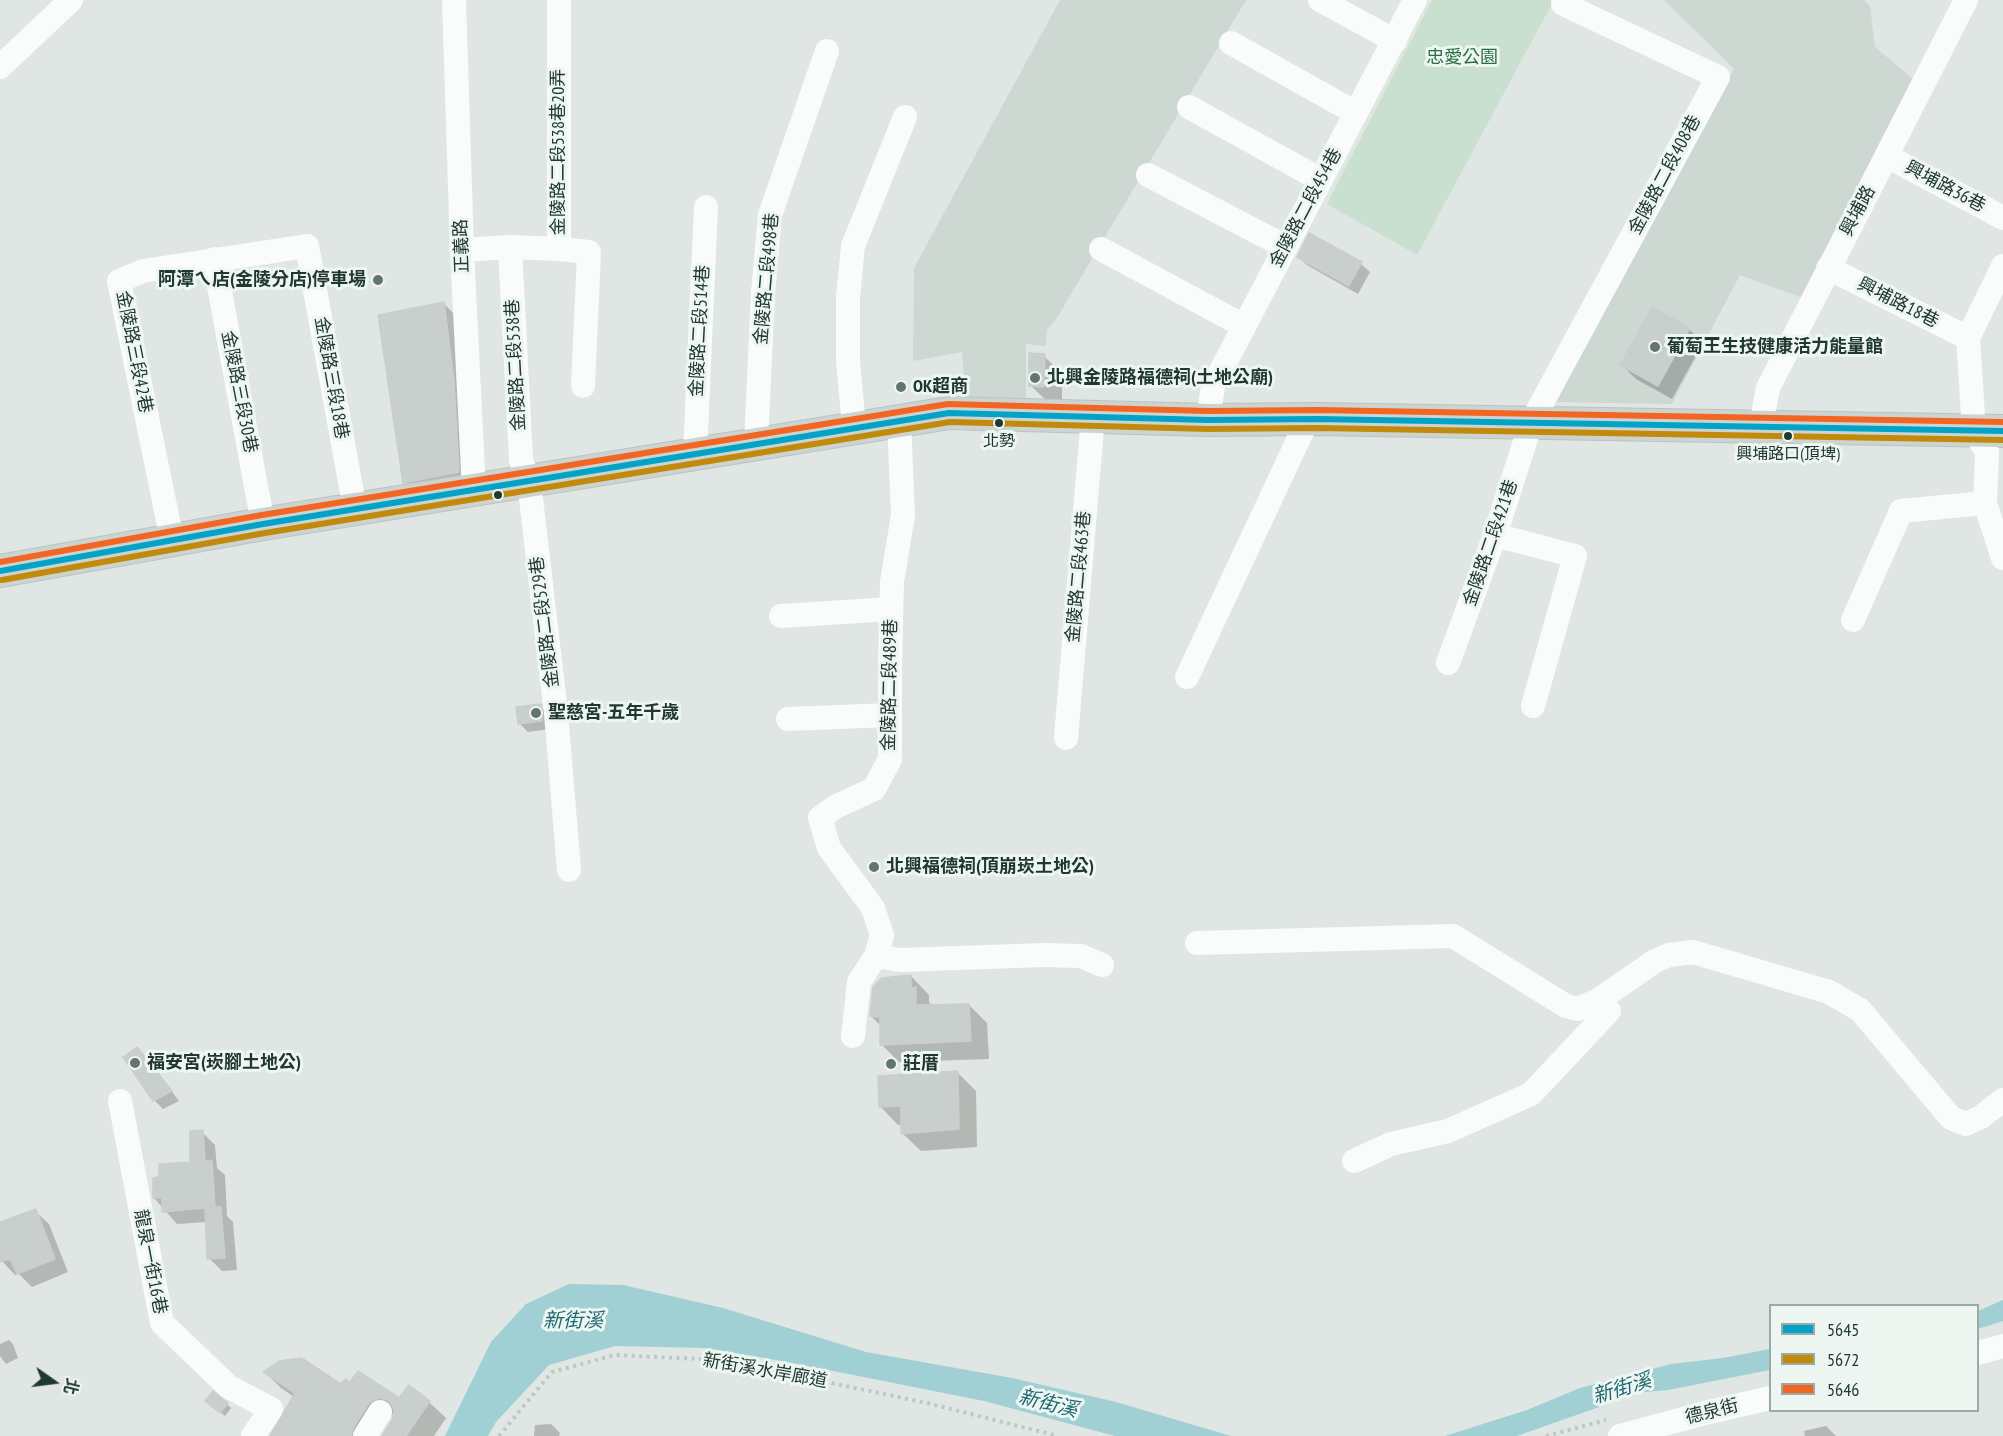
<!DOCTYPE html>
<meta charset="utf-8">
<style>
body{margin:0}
#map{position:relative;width:2003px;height:1436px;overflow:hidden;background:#e0e6e3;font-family:"PT Sans Narrow","Noto Sans TC",sans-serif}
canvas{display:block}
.legend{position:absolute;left:1769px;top:1304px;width:210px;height:108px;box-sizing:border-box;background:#eef6f1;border:2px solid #9caaa4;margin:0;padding:8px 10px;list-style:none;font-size:18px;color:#203831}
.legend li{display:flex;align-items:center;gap:12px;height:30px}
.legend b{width:30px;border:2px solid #9caaa4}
.north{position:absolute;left:24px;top:1352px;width:60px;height:60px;-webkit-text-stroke:4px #eef6f1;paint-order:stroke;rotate:104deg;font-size:16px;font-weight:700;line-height:24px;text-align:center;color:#203831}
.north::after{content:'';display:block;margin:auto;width:21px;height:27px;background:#203831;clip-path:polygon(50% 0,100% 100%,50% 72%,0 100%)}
</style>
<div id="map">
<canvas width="2003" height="1436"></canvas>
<ul class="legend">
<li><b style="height:8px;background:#02a3c6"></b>5645</li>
<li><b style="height:8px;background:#c18a0c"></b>5672</li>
<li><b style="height:8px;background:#f26522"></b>5646</li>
</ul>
<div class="north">北</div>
</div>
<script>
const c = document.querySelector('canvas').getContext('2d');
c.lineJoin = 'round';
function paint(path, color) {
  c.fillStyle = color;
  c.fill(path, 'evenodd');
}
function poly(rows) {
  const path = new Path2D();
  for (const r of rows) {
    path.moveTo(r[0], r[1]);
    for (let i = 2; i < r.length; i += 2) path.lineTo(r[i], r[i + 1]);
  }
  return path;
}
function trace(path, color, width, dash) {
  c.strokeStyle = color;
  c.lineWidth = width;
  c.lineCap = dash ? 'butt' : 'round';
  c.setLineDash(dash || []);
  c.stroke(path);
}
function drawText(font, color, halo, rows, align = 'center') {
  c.font = font + ' "PT Sans Narrow","Noto Sans TC",sans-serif';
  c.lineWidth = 6;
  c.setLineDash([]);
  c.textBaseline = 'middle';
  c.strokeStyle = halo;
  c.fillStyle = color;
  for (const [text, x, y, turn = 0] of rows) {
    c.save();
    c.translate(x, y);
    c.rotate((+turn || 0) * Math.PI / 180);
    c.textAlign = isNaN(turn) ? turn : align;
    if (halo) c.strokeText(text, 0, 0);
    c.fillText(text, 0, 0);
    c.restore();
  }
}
const built = poly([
 [1060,0,1246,0,1055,321,1047,330,1046,346,1026,344,1026,400,966,402,962,352,913,361,914,268],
 [1664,0,1864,0,1870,6,1875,47,1913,79,1803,298,1740,275,1672,404,1552,402,1734,69]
]);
const green = poly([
 [1432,0,1554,0,1417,255,1327,204]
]);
const water = poly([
 [569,1284,623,1285,723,1308,866,1352,1012,1378,1116,1402,1231,1436,1115,1436,984,1401,793,1363,707,1348,615,1346,549,1365,496,1422,488,1436,445,1436,491,1342,526,1304],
 [2003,1300,2003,1321,1978,1329,1978,1311],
 [1770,1349,1770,1370,1668,1390,1623,1394,1599,1407,1517,1436,1445,1436,1527,1410,1580,1388,1671,1364,1723,1358]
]);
const shadow = poly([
 [1298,257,1361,264,1370,272,1358,294,1307,265],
 [443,303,462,322,476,490,423,500,405,482],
 [1689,329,1703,343,1672,399,1636,379,1622,365],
 [1044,356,1062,374,1062,404,1049,403,1030,385],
 [540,706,549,715,550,729,528,732,519,723],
 [911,976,929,995,929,1002,933,1006,969,1005,987,1023,989,1059,899,1062,881,1044,881,1026,871,1016],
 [137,1049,146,1058,179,1101,163,1109,154,1100],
 [958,1073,976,1091,977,1147,921,1151,902,1133,903,1124,898,1125,880,1106],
 [202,1132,215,1145,217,1168,225,1175,227,1216,233,1222,237,1270,222,1271,209,1258,207,1222,177,1224,154,1198,155,1179,192,1164],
 [35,1211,49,1224,68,1272,32,1287,19,1274,15,1275,2,1261,0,1241],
 [9,1340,13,1344,18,1358,6,1364,0,1356,0,1344],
 [265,1372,341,1386,399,1400,429,1402,446,1418,434,1436,382,1436,393,1420,395,1414,389,1416,376,1436,271,1436,294,1397,281,1388],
 [227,1404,231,1408,225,1416,211,1405],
 [551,1424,560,1433,559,1436,534,1436,535,1425],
 [1826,1426,1836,1436,1805,1436,1804,1431]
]);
const building = poly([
 [1309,233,1362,262,1349,286,1297,257,1309,233],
 [444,302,454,381,459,472,403,483,378,315,444,302],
 [1652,307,1690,328,1658,386,1620,365,1652,307],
 [1029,353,1045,354,1044,387,1029,386,1029,353],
 [541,704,542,721,518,724,516,707,541,704],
 [911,975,911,988,916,987,916,1005,969,1004,971,1041,880,1045,880,1017,870,1016,873,987,882,978,911,975],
 [137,1047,172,1091,153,1101,123,1057,137,1047],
 [958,1071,959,1129,901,1134,901,1106,879,1107,878,1076,958,1071],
 [203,1130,205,1161,212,1161,215,1207,221,1207,225,1258,207,1259,205,1208,162,1212,162,1198,153,1198,153,1178,159,1177,159,1164,190,1162,190,1131,203,1130],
 [36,1209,55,1259,17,1274,10,1259,0,1262,0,1222,36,1209],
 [302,1358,341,1384,345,1379,350,1382,358,1371,399,1398,409,1385,430,1401,406,1436,382,1436,392,1420,394,1412,393,1406,388,1400,380,1398,373,1400,368,1404,353,1428,351,1436,270,1436,295,1393,263,1372,279,1361,302,1358],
 [213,1391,228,1403,220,1413,205,1401,213,1391]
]);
const path = poly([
 [499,1436,552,1372,615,1355,721,1360,927,1403,1058,1436],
 [1546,1436,1606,1420]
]);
const minor = poly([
 [454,0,462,250,474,491],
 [559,0,559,249,589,252,583,386],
 [1320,0,1395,41],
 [1231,43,1356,113],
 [0,67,71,0],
 [1189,107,1321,180],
 [1887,156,2003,218],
 [1148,175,1286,247],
 [510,247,521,460,529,482,556,713,569,870],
 [1101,249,1244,326],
 [462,250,510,247,559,249],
 [214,259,263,524],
 [1828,268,1968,338],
 [899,420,903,515,892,582,890,666,890,759,874,789,835,807,820,818,829,848,873,908,882,935,876,956,900,960,1044,955,1081,956,1102,965],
 [1208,420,1213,386,1415,0],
 [1761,426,1768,388,1966,0],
 [854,427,848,361,848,297,853,246,905,117],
 [756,444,763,293,770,215,827,51],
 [695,454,706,207],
 [1985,503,2003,558],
 [1495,535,1575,556,1533,706],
 [172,540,119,281,143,271,307,246,355,509],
 [781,616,891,609],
 [1853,620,1901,511,1985,503,1987,452,1974,431,1968,338,2003,266],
 [1448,663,1495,535,1531,423,1718,77,1563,4],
 [1187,677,1308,419],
 [788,719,890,715],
 [1066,738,1093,416],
 [1197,943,1453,936,1566,1006,1577,1009,1597,1001,1655,961,1669,955,1693,952,1829,992,1860,1010,1951,1118,1966,1124,1981,1117,2003,1100],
 [853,1036,859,982,876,956],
 [120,1101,162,1323,229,1387,271,1409,253,1436],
 [1354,1161,1391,1144,1448,1131,1531,1094,1609,1011,1599,1000],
 [1978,1353,2003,1346],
 [365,1436,380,1412],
 [1620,1436,1705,1413,1770,1398]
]);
const major = poly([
 [0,571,263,524,949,413,1208,420,1317,419,2003,431]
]);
const bus1 = poly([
 [0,571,263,524,949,413,1208,420,1317,419,2003,431]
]);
const bus2 = poly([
 [2,580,265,533,950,422,1208,429,1317,428,2003,440]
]);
const bus3 = poly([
 [0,562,262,515,948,404,1208,411,1317,410,2003,422]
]);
const markers = [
 [378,280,6,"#63756f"],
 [1655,347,6,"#63756f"],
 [1035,378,6,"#63756f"],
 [901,387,6,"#63756f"],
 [999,423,5,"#203831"],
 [1788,436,5,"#203831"],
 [498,495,5,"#203831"],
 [536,713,6,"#63756f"],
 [874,867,6,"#63756f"],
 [135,1063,6,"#63756f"],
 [891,1064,6,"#63756f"]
];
const busNames = [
 ["北勢",999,441],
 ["興埔路口(頂埤)",1788,454]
];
const parkNames = [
 ["忠愛公園",1462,58]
];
const streetNames = [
 ["金陵路二段538巷20弄",559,152,-90],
 ["金陵路二段408巷",1665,175,-62],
 ["興埔路36巷",1945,187,28],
 ["金陵路二段454巷",1306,208,-62],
 ["興埔路",1858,211,-62],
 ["正義路",462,246,-92],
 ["金陵路二段498巷",767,279,-85],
 ["興埔路18巷",1898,303,27],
 ["金陵路二段514巷",700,331,-87],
 ["金陵路三段42巷",134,352,79],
 ["金陵路二段538巷",516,365,-93],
 ["金陵路三段18巷",331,378,80],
 ["金陵路三段30巷",239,392,79],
 ["金陵路二段421巷",1491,543,-71],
 ["金陵路二段463巷",1079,577,-85],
 ["金陵路二段529巷",545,622,-97],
 ["金陵路二段489巷",890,685,-89],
 ["龍泉一街16巷",150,1262,79],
 ["新街溪水岸廊道",765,1371,10],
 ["德泉街",1712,1412,-14]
];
const poiNames = [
 ["阿潭ㄟ店(金陵分店)停車場",366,280,"right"],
 ["葡萄王生技健康活力能量館",1667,347],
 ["北興金陵路福德祠(土地公廟)",1047,378],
 ["OK超商",913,387],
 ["聖慈宮-五年千歲",548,713],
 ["北興福德祠(頂崩崁土地公)",886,867],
 ["福安宮(崁腳土地公)",147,1063],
 ["莊厝",903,1064]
];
const waterNames = [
 ["新街溪",573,1321],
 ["新街溪",1622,1389,-17],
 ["新街溪",1048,1404,14]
];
paint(built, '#ced8d3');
paint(green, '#c9dfcf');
paint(water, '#a0cfd4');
paint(shadow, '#0003');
paint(building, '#c9cfcc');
trace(building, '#c9cfcc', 1.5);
trace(major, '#bbc3c0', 34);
trace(path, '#bec7c4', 4, [3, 4.5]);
trace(minor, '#fafbfb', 24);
trace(major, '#ccd4d1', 32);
trace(bus1, '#02a3c6', 6);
trace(bus2, '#c18a0c', 6);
trace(bus3, '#f26522', 6);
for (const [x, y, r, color] of markers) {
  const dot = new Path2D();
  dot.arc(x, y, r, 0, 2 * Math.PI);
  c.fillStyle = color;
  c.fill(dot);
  trace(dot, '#eef6f1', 2);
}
drawText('16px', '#203831', '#eef6f1', busNames);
drawText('18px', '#2b6d43', '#eef6f1', parkNames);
drawText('18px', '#203831', '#eef6f1', streetNames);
drawText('bold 18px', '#203831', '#eef6f1', poiNames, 'left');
drawText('italic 20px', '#1c6672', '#eef6f1', waterNames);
</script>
